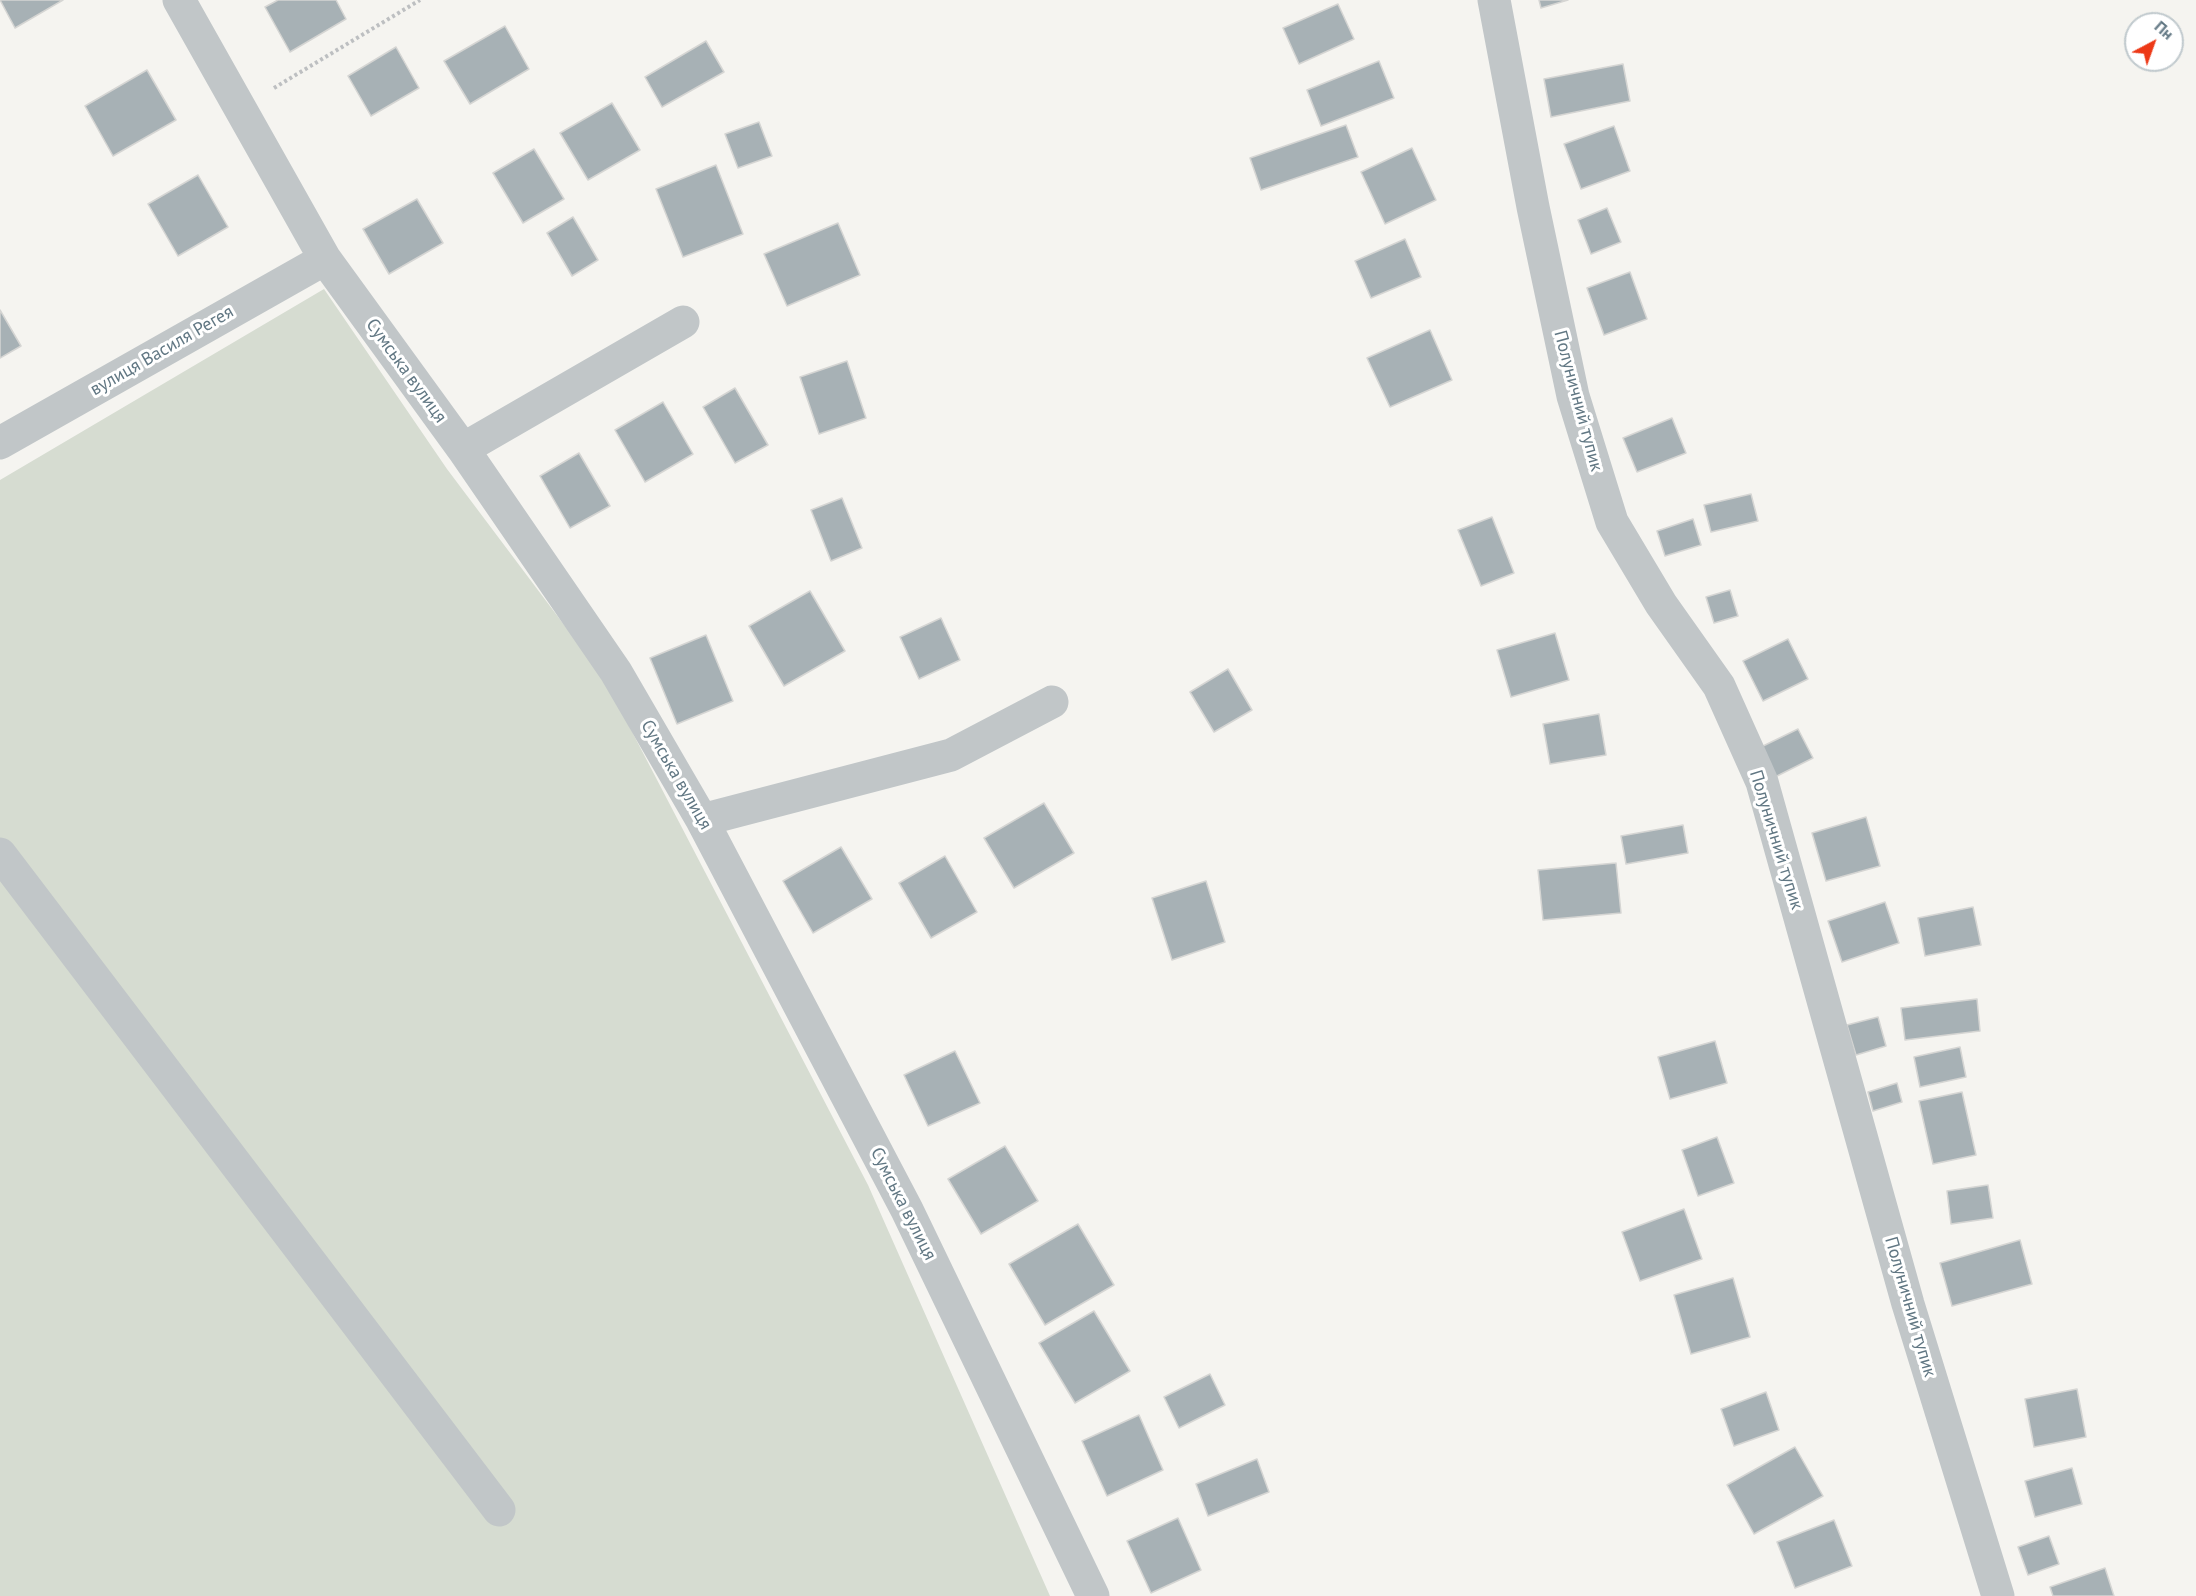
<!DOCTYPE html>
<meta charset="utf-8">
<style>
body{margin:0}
#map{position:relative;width:2196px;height:1596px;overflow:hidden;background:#f5f4f0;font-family:"PT Sans",sans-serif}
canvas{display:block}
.north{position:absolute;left:2124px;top:12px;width:60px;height:60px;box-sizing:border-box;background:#fff;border:2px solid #c0c9cd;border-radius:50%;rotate:41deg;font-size:16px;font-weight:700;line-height:24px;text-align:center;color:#617783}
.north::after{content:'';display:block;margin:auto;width:21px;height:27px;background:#ed3917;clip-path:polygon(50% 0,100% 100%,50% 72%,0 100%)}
</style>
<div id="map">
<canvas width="2196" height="1596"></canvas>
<div class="north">Пн</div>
</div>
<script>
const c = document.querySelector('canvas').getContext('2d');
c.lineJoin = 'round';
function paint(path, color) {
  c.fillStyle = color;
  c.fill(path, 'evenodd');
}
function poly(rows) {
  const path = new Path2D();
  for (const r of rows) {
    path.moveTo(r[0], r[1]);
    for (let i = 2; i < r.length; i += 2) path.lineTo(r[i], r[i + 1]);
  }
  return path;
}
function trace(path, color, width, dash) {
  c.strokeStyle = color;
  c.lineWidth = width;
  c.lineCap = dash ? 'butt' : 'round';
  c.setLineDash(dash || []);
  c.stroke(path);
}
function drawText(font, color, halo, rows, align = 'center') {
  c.font = font + ' "PT Sans",sans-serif';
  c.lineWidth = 6;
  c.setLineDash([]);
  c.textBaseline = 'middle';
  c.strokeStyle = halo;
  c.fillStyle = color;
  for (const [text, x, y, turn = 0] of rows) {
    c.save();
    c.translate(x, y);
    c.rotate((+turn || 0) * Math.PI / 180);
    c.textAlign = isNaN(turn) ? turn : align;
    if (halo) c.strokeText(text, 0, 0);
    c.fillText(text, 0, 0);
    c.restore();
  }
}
const green = poly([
 [324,289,447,469,604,678,868,1185,1050,1596,0,1596,0,480]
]);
const building = poly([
 [0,0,63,0,15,28,0,0],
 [278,0,336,0,346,19,290,52,265,7,278,0],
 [1539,0,1568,0,1541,8,1539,0],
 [1338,4,1354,39,1299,64,1283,28,1338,4],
 [505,26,529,69,470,104,444,61,505,26],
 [706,41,724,72,662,107,645,77,706,41],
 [396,47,419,88,371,116,348,76,396,47],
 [1379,61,1394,98,1321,126,1307,90,1379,61],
 [1623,64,1630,101,1551,117,1544,79,1623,64],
 [147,70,176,120,113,156,85,106,147,70],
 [612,103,640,150,588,180,560,133,612,103],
 [759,122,772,156,738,168,725,134,759,122],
 [1346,125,1358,157,1261,190,1250,158,1346,125],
 [1614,126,1630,171,1581,189,1564,144,1614,126],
 [1412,148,1436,200,1385,224,1361,172,1412,148],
 [534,149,564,199,523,223,493,173,534,149],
 [716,165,743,234,683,257,656,189,716,165],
 [198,175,228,227,178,256,148,204,198,175],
 [417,199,443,243,389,274,363,229,417,199],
 [1607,208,1621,242,1591,254,1578,220,1607,208],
 [573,217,598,260,572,276,547,233,573,217],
 [838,223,860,275,787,306,764,254,838,223],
 [1405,239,1421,277,1371,298,1355,261,1405,239],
 [1630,272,1647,319,1604,335,1587,288,1630,272],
 [0,310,21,346,0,358,0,310],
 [1430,330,1452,380,1390,407,1367,358,1430,330],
 [847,361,866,418,819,434,800,377,847,361],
 [735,388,768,445,735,463,703,407,735,388],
 [663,402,693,454,645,482,615,430,663,402],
 [1672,418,1686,453,1637,472,1623,438,1672,418],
 [579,453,610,506,570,528,540,476,579,453],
 [1751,494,1758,521,1711,532,1704,505,1751,494],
 [842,498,862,548,831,561,811,510,842,498],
 [1492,517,1514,573,1481,586,1458,530,1492,517],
 [1693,519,1701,545,1665,556,1657,531,1693,519],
 [1730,590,1738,616,1714,623,1706,597,1730,590],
 [810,591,845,651,784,686,749,626,810,591],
 [941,618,960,660,919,679,900,637,941,618],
 [1555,633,1569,680,1511,697,1497,650,1555,633],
 [706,635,733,701,677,724,650,658,706,635],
 [1788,639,1808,679,1763,701,1743,661,1788,639],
 [1228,669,1252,710,1214,732,1190,692,1228,669],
 [1599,714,1606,755,1550,764,1543,724,1599,714],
 [1798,729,1813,758,1773,778,1759,748,1798,729],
 [1044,803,1074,853,1014,888,984,838,1044,803],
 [1866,817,1880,866,1826,881,1812,833,1866,817],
 [1683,825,1688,853,1626,864,1621,836,1683,825],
 [841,847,872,899,813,933,783,881,841,847],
 [945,856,977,912,931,938,899,883,945,856],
 [1616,863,1621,913,1543,920,1538,870,1616,863],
 [1206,881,1225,942,1172,960,1152,898,1206,881],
 [1885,902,1899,943,1842,962,1828,921,1885,902],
 [1973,907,1981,945,1925,956,1918,918,1973,907],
 [1977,999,1980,1031,1905,1040,1901,1008,1977,999],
 [1878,1017,1886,1046,1856,1055,1847,1025,1878,1017],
 [1715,1041,1727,1083,1670,1099,1658,1057,1715,1041],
 [1960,1047,1966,1077,1920,1087,1914,1057,1960,1047],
 [955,1051,980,1103,928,1126,904,1075,955,1051],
 [1897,1083,1902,1102,1873,1111,1868,1092,1897,1083],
 [1962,1092,1976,1155,1933,1164,1919,1101,1962,1092],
 [1717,1137,1734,1183,1698,1196,1682,1150,1717,1137],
 [1005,1146,1038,1201,981,1234,948,1179,1005,1146],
 [1988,1185,1993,1218,1951,1224,1947,1191,1988,1185],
 [1684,1209,1702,1259,1640,1281,1622,1232,1684,1209],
 [1078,1224,1114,1285,1045,1325,1009,1264,1078,1224],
 [2020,1240,2032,1284,1952,1306,1940,1263,2020,1240],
 [1733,1278,1750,1337,1691,1354,1674,1295,1733,1278],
 [1094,1311,1130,1371,1075,1403,1039,1343,1094,1311],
 [1210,1374,1225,1405,1179,1428,1164,1397,1210,1374],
 [2077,1389,2086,1437,2034,1447,2025,1399,2077,1389],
 [1766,1392,1779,1430,1734,1446,1721,1409,1766,1392],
 [1139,1415,1163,1470,1107,1496,1082,1441,1139,1415],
 [1795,1447,1823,1496,1754,1534,1727,1485,1795,1447],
 [1257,1459,1269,1492,1208,1516,1196,1484,1257,1459],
 [2072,1468,2082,1504,2035,1517,2025,1481,2072,1468],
 [1178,1518,1201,1570,1151,1593,1127,1541,1178,1518],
 [1834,1520,1852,1566,1795,1588,1777,1542,1834,1520],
 [2049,1536,2059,1564,2028,1575,2018,1547,2049,1536],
 [2105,1568,2114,1596,2053,1596,2050,1587,2105,1568]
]);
const path = poly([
 [274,88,420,0]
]);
const minor = poly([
 [179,0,325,259,463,449,616,672,702,820,907,1210,1093,1596],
 [1494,0,1533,207,1573,396,1612,522,1661,604,1719,686,1762,782,1908,1304,1998,1596],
 [0,443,325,259],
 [463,449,683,322],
 [702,820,951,755,1052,702],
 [0,854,499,1510]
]);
const streetNames = [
 ["вулиця Василя Регея",162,351,-30],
 ["Сумська вулиця",406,371,54],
 ["Полуничний тупик",1578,401,75],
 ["Сумська вулиця",676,775,60],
 ["Полуничний тупик",1776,840,73],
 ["Сумська вулиця",903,1204,63],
 ["Полуничний тупик",1910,1307,74]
];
paint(green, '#d6dcd1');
paint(building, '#a7b1b5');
trace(building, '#d5d5d3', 1.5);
trace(path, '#bdbfc1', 4, [3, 3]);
trace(minor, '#c1c6c8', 33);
drawText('18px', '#617783', '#fff', streetNames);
</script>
